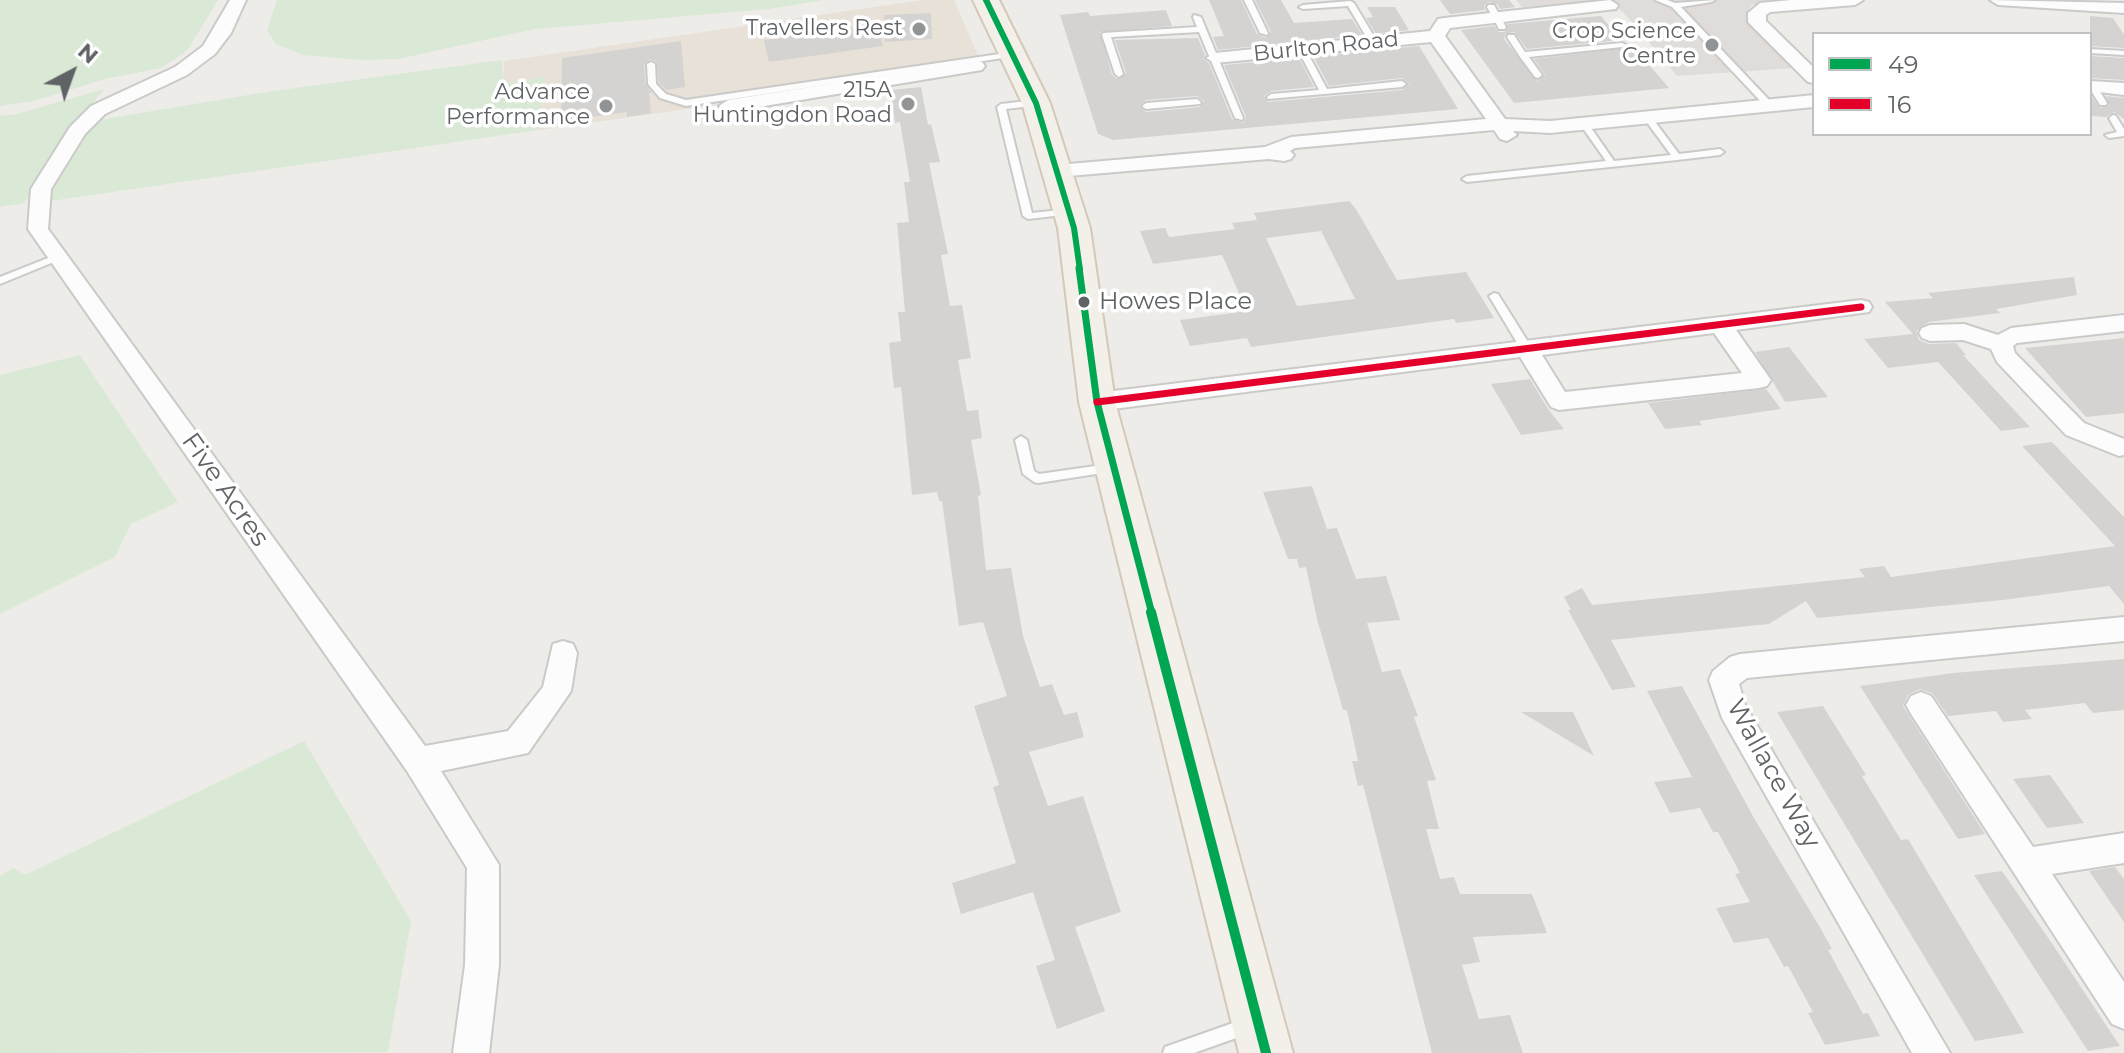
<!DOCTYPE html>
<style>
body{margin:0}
#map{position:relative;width:2124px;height:1053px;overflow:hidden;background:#eeece9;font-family:Montserrat,sans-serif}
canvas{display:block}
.legend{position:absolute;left:1812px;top:32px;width:280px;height:104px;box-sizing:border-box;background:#fff;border:2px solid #bfc1c2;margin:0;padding:10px 14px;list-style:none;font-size:24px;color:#5f6366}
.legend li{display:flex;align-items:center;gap:16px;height:40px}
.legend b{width:40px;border:2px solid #bfc1c2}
.north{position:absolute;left:32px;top:32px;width:80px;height:80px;-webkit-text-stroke:6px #fff;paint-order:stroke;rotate:41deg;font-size:22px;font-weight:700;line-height:32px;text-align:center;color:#5f6366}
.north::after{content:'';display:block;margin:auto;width:28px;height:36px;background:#5f6366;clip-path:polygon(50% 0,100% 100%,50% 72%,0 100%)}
</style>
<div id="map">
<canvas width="2124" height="1053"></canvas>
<ul class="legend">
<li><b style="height:10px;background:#00a651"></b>49</li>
<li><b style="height:10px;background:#e4002b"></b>16</li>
</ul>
<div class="north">N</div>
</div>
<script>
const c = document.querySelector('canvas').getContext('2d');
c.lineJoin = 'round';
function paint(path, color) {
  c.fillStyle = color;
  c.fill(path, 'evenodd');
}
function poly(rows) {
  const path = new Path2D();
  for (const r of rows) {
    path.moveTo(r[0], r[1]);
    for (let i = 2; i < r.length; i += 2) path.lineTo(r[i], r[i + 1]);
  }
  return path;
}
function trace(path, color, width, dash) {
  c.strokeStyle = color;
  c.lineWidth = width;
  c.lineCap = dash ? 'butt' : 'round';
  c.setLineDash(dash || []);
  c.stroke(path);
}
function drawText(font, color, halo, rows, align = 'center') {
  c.font = font + ' Montserrat,sans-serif';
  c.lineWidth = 7;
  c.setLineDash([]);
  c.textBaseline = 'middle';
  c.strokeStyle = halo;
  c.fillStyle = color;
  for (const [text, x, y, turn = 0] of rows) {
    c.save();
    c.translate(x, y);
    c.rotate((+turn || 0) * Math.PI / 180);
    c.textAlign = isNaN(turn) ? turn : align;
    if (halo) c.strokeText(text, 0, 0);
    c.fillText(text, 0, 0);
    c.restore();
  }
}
const commercial = poly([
 [922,0,954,0,978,55,715,96,716,105,538,130,545,77,503,83,504,61]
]);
const education = poly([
 [1516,0,1777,0,1751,5,1746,16,1795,68,1677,76,1624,13,1609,1,1522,7]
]);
const green = poly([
 [0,0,218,0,187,51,161,68,105,79,34,101,0,106],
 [277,0,824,0,769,9,535,29,398,59,361,60,303,55,276,44,267,30],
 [502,60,503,83,545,77,538,130,51,201,44,198,92,121,273,91],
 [104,89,75,125,24,203,0,207,0,116,17,114],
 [80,355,178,502,131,524,115,557,0,614,0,375],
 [304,741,411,921,388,1052,0,1053,0,876,13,868,25,875]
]);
const building = poly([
 [1209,0,1241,0,1257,34,1266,38,1271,32,1255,0,1281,0,1294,23,1352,19,1362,35,1218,50,1213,37,1224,36],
 [1440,0,1509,0,1515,7,1500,9,1497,4,1488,2,1484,6,1485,10,1450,14],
 [1367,7,1395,7,1409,30,1376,34,1366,18,1373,17],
 [1166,10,1172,26,1100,32,1112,75,1117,79,1126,73,1115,40,1198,38,1205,55,1203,59,1209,63,1232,119,1243,123,1246,117,1224,65,1299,58,1314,87,1271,91,1264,96,1268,102,1402,90,1409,84,1402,78,1329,86,1313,56,1419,46,1458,109,1113,140,1098,134,1060,15,1088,12,1090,16],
 [1197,96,1204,101,1200,107,1146,112,1139,106,1146,100],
 [931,13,932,39,885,42,884,15],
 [1601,16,1621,40,1527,49,1514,32,1505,34,1504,39,1537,81,1545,75,1534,59,1627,48,1632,53,1639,53,1669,88,1514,103,1461,30,1494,26,1499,32,1505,32,1508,24],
 [2090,16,2113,18,2124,35,2124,48,2090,46],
 [876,25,883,46,769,62,764,40],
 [681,41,685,87,667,90,659,83,656,61,650,59,644,64,645,84,652,93,649,93,651,113,627,117,627,112,561,121,562,58],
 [2090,56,2124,58,2124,80,2090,78],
 [921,87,928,125,931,124,940,162,929,163,948,254,941,255,950,306,962,305,971,358,958,360,967,411,978,410,982,438,971,440,981,495,978,496,986,570,1011,568,1023,636,1040,687,1052,684,1064,715,1077,712,1084,737,1029,752,1048,806,1083,796,1121,912,1075,927,1105,1011,1057,1029,1036,966,1055,960,1033,892,961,914,952,883,1016,863,993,787,999,785,974,706,1007,696,983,622,959,626,942,501,939,501,937,492,912,495,901,387,894,388,889,343,901,341,898,312,905,312,897,223,909,222,904,182,910,182,900,122,895,123,890,90],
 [2090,95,2100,108,2109,106,2106,96,2124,98,2124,119,2114,112,2106,117,2090,116],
 [1349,201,1356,209,1397,280,1466,272,1494,318,1456,323,1454,319,1251,347,1247,338,1190,346,1180,320,1247,311,1222,255,1153,264,1140,231,1165,228,1169,237,1235,229,1232,223,1257,220,1254,213],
 [1321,231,1355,299,1297,306,1266,238],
 [2074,277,2077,295,1996,309,2000,313,1929,322,1916,331,1919,340,1929,344,1956,343,1966,355,1963,355,2030,427,2001,431,1938,362,1888,368,1864,339,1913,334,1885,302,1933,298,1928,293],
 [2124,338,2124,413,2086,417,2025,348],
 [1789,347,1828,397,1785,402,1755,352],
 [1530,379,1548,409,1564,429,1521,435,1491,384],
 [1766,389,1781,409,1699,421,1702,425,1693,426,1665,429,1648,403],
 [2052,442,2124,517,2124,604,2109,586,2003,600,1817,618,1806,601,1769,624,1611,640,1636,687,1612,690,1568,610,1571,610,1564,597,1582,588,1592,605,1865,577,1859,569,1884,566,1891,577,2115,546,2022,446],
 [1312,486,1327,529,1337,528,1356,579,1386,576,1400,620,1367,623,1382,672,1400,669,1418,716,1414,717,1436,780,1427,781,1439,829,1426,829,1440,879,1454,877,1460,894,1532,894,1547,933,1473,937,1480,962,1462,965,1479,1019,1510,1015,1523,1053,1432,1053,1363,785,1358,786,1352,761,1358,761,1347,710,1343,710,1317,619,1306,567,1299,568,1297,559,1288,559,1263,492],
 [2124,659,2124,710,2093,713,2085,703,2025,710,2032,719,2003,722,1996,711,1948,716,1932,693,1920,689,1908,695,1903,706,1985,834,1958,839,1860,686,1953,673],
 [1682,686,1754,818,1821,929,1832,949,1828,950,1863,1014,1868,1013,1880,1036,1825,1045,1808,1013,1813,1012,1788,966,1784,967,1768,938,1734,943,1716,908,1750,902,1735,874,1740,873,1718,832,1713,832,1700,808,1670,813,1654,782,1692,777,1647,691],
 [1823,706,1866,775,1862,776,1901,840,1908,839,2024,1033,1975,1041,1777,712],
 [1521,712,1573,712,1594,756],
 [2050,775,2084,823,2047,828,2013,779],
 [2115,867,2124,879,2124,922,2089,871],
 [2002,871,2049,939,2120,1046,2088,1051,1974,875]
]);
const service = poly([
 [1244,0,1252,0,1268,33,1267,35,1260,33,1244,0],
 [1655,0,1667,0,1675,3,1715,0,1711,2,1681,7,1771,102,1771,106,1765,106,1672,7,1655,0],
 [1350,1,1354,3,1378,43,1377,45,1371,45,1348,6,1303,9,1299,7,1303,5,1350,1],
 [1488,5,1494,5,1506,27,1505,29,1499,29,1487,7,1488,5],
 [1194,15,1201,17,1243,118,1242,120,1235,118,1199,32,1111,37,1123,74,1119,77,1115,74,1102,35,1103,33,1197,27,1193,17,1194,15],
 [1508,35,1514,35,1525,52,1622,43,1626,45,1622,47,1529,57,1542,75,1538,78,1535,77,1520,57,1507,37,1508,35],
 [1299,48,1306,50,1327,89,1402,81,1406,84,1402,87,1268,99,1267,97,1271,94,1319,90,1298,50,1299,48],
 [2090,49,2124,51,2124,55,2090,53,2090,49],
 [1013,52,1017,54,1016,56,686,106,660,98,648,84,647,64,651,62,655,64,656,84,666,94,686,100,1013,52],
 [2090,85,2096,85,2107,103,2106,105,2100,105,2090,89,2090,85],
 [1197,99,1201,102,1200,104,1146,109,1142,106,1146,103,1197,99],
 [1036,100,1039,101,1039,105,1006,109,1032,213,1069,209,1074,212,1072,214,1028,219,1023,216,997,107,1001,104,1036,100],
 [1647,114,1650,115,1679,154,1720,149,1724,152,1720,155,1677,160,1467,182,1462,179,1467,176,1606,161,1580,124,1584,121,1587,122,1614,161,1671,155,1643,117,1647,114],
 [2113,115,2116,116,2124,129,2124,136,2109,138,2105,135,2117,132,2109,118,2113,115],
 [58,254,63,257,61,259,0,284,0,277,58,254],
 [1494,293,1498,294,1530,345,1531,348,1530,351,1522,351,1489,296,1494,293],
 [1021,436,1027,440,1034,471,1039,474,1109,464,1115,468,1109,472,1038,483,1034,482,1023,474,1015,440,1021,436],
 [1247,1018,1253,1020,1255,1026,1253,1032,1194,1053,1163,1053,1165,1047,1247,1018]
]);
const minor = poly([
 [230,0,246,0,231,33,215,54,187,75,105,114,85,134,51,189,48,229,425,746,508,731,543,687,553,644,563,641,573,644,577,653,571,691,528,753,441,771,499,865,499,965,489,1053,453,1053,465,965,467,868,407,771,28,229,31,189,70,127,91,106,175,67,203,46,230,0],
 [1610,0,1618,5,1616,9,1450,28,1445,36,1505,119,1550,121,1814,95,1814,107,1550,133,1513,131,1517,135,1507,141,1500,139,1494,130,1295,148,1290,151,1294,155,1291,159,1284,161,1269,159,1057,177,1047,171,1057,165,1265,147,1291,137,1486,119,1431,42,1215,63,1206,58,1215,53,1430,31,1438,19,1444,18,1610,0],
 [1791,0,1863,0,1855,5,1770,12,1766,15,1766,21,1814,68,1814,83,1808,82,1748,22,1748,13,1760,3,1791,0],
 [1990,0,2124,3,2124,13,1998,5,1990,0],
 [976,61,982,62,985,66,982,70,728,112,719,106,728,100,976,61],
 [2090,81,2124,83,2124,95,2090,91,2090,81],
 [1861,300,1869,302,1872,307,1869,312,1736,330,1771,380,1767,386,1759,388,1559,410,1551,407,1520,357,1097,411,1089,408,1085,402,1089,396,1097,393,1861,300],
 [1714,333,1742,373,1565,392,1542,355,1714,333],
 [2124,315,2124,331,2017,343,2013,346,2015,353,2084,423,2124,439,2124,455,2119,456,2066,435,1997,362,1991,349,1963,340,1930,341,1922,338,1919,333,1922,328,1930,325,1964,324,1998,335,2011,328,2124,315],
 [2124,617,2124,641,1747,678,1739,684,1745,705,1950,1053,1912,1053,1722,718,1709,680,1713,671,1730,657,1740,654,2124,617],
 [1921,692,1931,696,2033,847,2124,833,2124,863,2052,874,2124,982,2124,1029,2112,1024,1911,714,1906,705,1911,696,1921,692]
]);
const primary = poly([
 [973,0,999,0,1050,103,1090,228,1115,402,1293,1053,1239,1053,1079,402,1058,228,1022,103,973,0]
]);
const bus1Far2 = poly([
 [986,0,1036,103,1074,228,1080,270]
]);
const bus1Far1 = poly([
 [1079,268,1097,402,1152,614]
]);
const bus1 = poly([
 [1151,612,1266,1053]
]);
const bus2 = poly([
 [1097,402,1861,307]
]);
const markers = [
 [919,29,8,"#919394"],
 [1712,45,8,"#919394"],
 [908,104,8,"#919394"],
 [606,106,8,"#919394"],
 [1084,302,7,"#5f6366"]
];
const farPoinames = [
 ["Travellers Rest",903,29],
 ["Crop Science",1696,32],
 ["Centre",1696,57],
 ["215A",892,91],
 ["Huntingdon Road",892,116],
 ["Advance",590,93],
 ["Performance",590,118]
];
const farStreetnames = [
 ["Burlton Road",1326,47,-6]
];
const busNames = [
 ["Howes Place",1099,302]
];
const streetNames = [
 ["Five Acres",225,490,55],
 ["Wallace Way",1773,774,61]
];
paint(commercial, '#e7e1d7');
paint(education, '#e0dcd9');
paint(green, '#dae8d6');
paint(building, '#d5d3d2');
trace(service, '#cacac9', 4);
trace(minor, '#cacac9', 4);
trace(primary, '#d4c8b9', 4);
paint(service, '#fcfcfc');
paint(minor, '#fcfcfc');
paint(primary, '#f3efe9');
trace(bus1Far2, '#00a651', 6);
trace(bus1Far1, '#00a651', 7);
trace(bus1, '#00a651', 10);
trace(bus2, '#e4002b', 7);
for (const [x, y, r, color] of markers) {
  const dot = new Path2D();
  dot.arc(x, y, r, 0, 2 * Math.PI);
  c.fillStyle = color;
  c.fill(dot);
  trace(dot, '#fff', 3);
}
drawText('22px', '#5f6366', '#fff', farPoinames, 'right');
drawText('22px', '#5f6366', '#fff', farStreetnames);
drawText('24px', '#5f6366', '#fff', busNames, 'left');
drawText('26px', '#5f6366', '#fff', streetNames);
</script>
